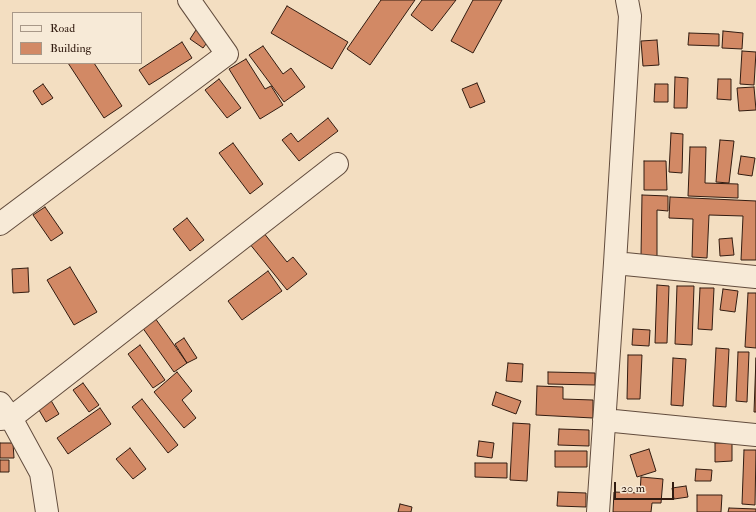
<!DOCTYPE html>
<style>
body{margin:0}
#map{position:relative;width:756px;height:512px;overflow:hidden;background:#f3dec1;font-family:"IM FELL Double Pica",serif}
canvas{display:block}
.legend{position:absolute;left:12px;top:12px;width:130px;height:52px;box-sizing:border-box;background:#f7ead7;border:1px solid #a89888;margin:0;padding:5px 7px;list-style:none;font-size:12px;color:#321c11}
.legend li{display:flex;align-items:center;gap:8px;height:20px}
.legend b{width:20px;border:1px solid #a89888}
.scale{position:absolute;left:614px;top:482px;width:60px;height:18px;box-sizing:border-box;border:2px solid #321c11;border-top:0;padding-left:5px;font-size:12px;line-height:14px;white-space:nowrap;color:#321c11;-webkit-text-stroke:3px #f7ead7;paint-order:stroke}
</style>
<div id="map">
<canvas width="756" height="512"></canvas>
<ul class="legend">
<li><b style="height:5px;background:#f7ead7"></b>Road</li>
<li><b style="height:11px;background:#d28965"></b>Building</li>
</ul>
<div class="scale">20 m</div>
</div>
<script>
const c = document.querySelector('canvas').getContext('2d');
c.lineJoin = 'round';
function paint(path, color) {
  c.fillStyle = color;
  c.fill(path, 'evenodd');
}
function poly(rows) {
  const path = new Path2D();
  for (const r of rows) {
    path.moveTo(r[0], r[1]);
    for (let i = 2; i < r.length; i += 2) path.lineTo(r[i], r[i + 1]);
  }
  return path;
}
function trace(path, color, width, dash) {
  c.strokeStyle = color;
  c.lineWidth = width;
  c.lineCap = dash ? 'butt' : 'round';
  c.setLineDash(dash || []);
  c.stroke(path);
}
const building = poly([
 [381,0,415,0,370,65,347,49,381,0],
 [422,0,456,0,432,31,411,15,422,0],
 [473,0,502,0,473,53,451,41,473,0],
 [287,6,348,42,332,69,271,33,287,6],
 [198,27,212,36,203,48,190,39,198,27],
 [723,31,743,33,742,49,722,48,723,31],
 [689,33,719,34,719,46,688,45,689,33],
 [657,40,659,65,643,66,641,41,657,40],
 [182,42,192,58,149,85,139,70,182,42],
 [263,46,283,74,291,68,305,87,284,102,249,55,263,46],
 [742,51,756,52,754,85,740,84,742,51],
 [246,59,265,89,271,86,283,105,260,119,229,69,246,59],
 [68,63,94,63,122,106,104,118,68,63],
 [675,77,688,78,687,108,674,108,675,77],
 [219,79,241,108,227,118,205,90,219,79],
 [718,79,731,79,731,100,717,99,718,79],
 [477,83,485,102,470,108,462,89,477,83],
 [43,84,53,98,42,105,33,91,43,84],
 [655,84,668,84,668,102,654,102,655,84],
 [754,87,756,110,739,111,737,88,754,87],
 [328,118,338,131,299,161,282,140,291,133,298,142,328,118],
 [671,133,683,134,682,173,669,172,671,133],
 [720,140,734,141,729,183,716,182,720,140],
 [233,143,263,184,250,194,219,153,233,143],
 [690,147,706,147,705,183,738,184,738,198,688,196,690,147],
 [741,156,755,158,752,176,738,174,741,156],
 [644,161,666,161,667,190,644,190,644,161],
 [642,195,668,196,668,211,657,210,657,256,641,256,642,195],
 [670,197,756,201,756,260,741,260,743,216,709,215,707,258,692,257,693,219,669,218,670,197],
 [45,207,63,233,51,241,33,215,45,207],
 [187,218,204,240,190,251,173,229,187,218],
 [263,232,287,262,293,257,307,274,287,290,249,243,263,232],
 [732,238,734,255,720,256,719,239,732,238],
 [70,267,97,312,74,325,47,280,70,267],
 [28,268,29,292,13,293,12,269,28,268],
 [268,271,282,291,242,320,228,301,268,271],
 [657,285,669,286,667,343,655,343,657,285],
 [677,286,694,286,692,345,675,344,677,286],
 [700,288,714,288,712,330,698,329,700,288],
 [723,289,738,291,735,312,720,310,723,289],
 [748,293,756,293,756,348,745,347,748,293],
 [155,318,187,363,174,372,142,327,155,318],
 [633,329,650,330,649,346,632,345,633,329],
 [184,338,197,358,187,363,175,344,184,338],
 [140,345,165,380,153,388,128,354,140,345],
 [716,348,729,349,726,407,713,406,716,348],
 [738,352,749,352,747,402,736,401,738,352],
 [628,355,642,355,640,399,627,399,628,355],
 [673,358,686,359,683,406,671,405,673,358],
 [756,358,756,412,754,412,756,358],
 [508,363,523,364,522,382,506,381,508,363],
 [177,372,192,391,182,400,196,418,184,428,154,392,177,372],
 [548,372,595,373,595,385,548,384,548,372],
 [83,383,99,405,89,412,73,390,83,383],
 [537,386,563,387,563,399,593,400,593,418,536,415,537,386],
 [496,392,521,401,516,414,492,405,496,392],
 [49,397,59,414,46,422,36,405,49,397],
 [142,399,178,445,168,453,132,407,142,399],
 [100,408,111,424,68,454,57,438,100,408],
 [513,423,530,424,527,481,510,480,513,423],
 [559,429,589,430,589,446,558,445,559,429],
 [479,441,494,443,492,458,477,456,479,441],
 [0,443,13,443,14,458,0,458,0,443],
 [715,443,732,443,732,461,715,462,715,443],
 [130,448,146,469,133,479,116,459,130,448],
 [649,449,656,471,637,477,630,455,649,449],
 [744,450,756,450,755,505,742,504,744,450],
 [555,451,587,451,587,467,555,467,555,451],
 [0,460,9,460,9,472,0,472,0,460],
 [475,463,507,463,507,478,475,477,475,463],
 [696,469,712,470,711,481,695,481,696,469],
 [641,477,663,479,661,503,652,503,651,512,613,512,614,492,640,493,641,477],
 [686,486,688,497,674,499,672,488,686,486],
 [558,492,586,493,586,507,557,506,558,492],
 [697,495,722,495,721,512,697,512,697,495],
 [400,504,412,507,411,512,398,512,400,504],
 [729,508,756,509,756,512,728,512,729,508]
]);
const minor = poly([
 [0,224,227,54,189,0],
 [615,263,756,277],
 [0,403,11,418,41,473,47,512],
 [0,419,11,418,337,164],
 [604,420,756,435],
 [598,512,615,263,630,16,627,0]
]);
paint(building, '#d28965');
trace(building, '#321c11', 1);
trace(minor, '#624c3d', 24);
trace(minor, '#f7ead7', 22);
</script>
